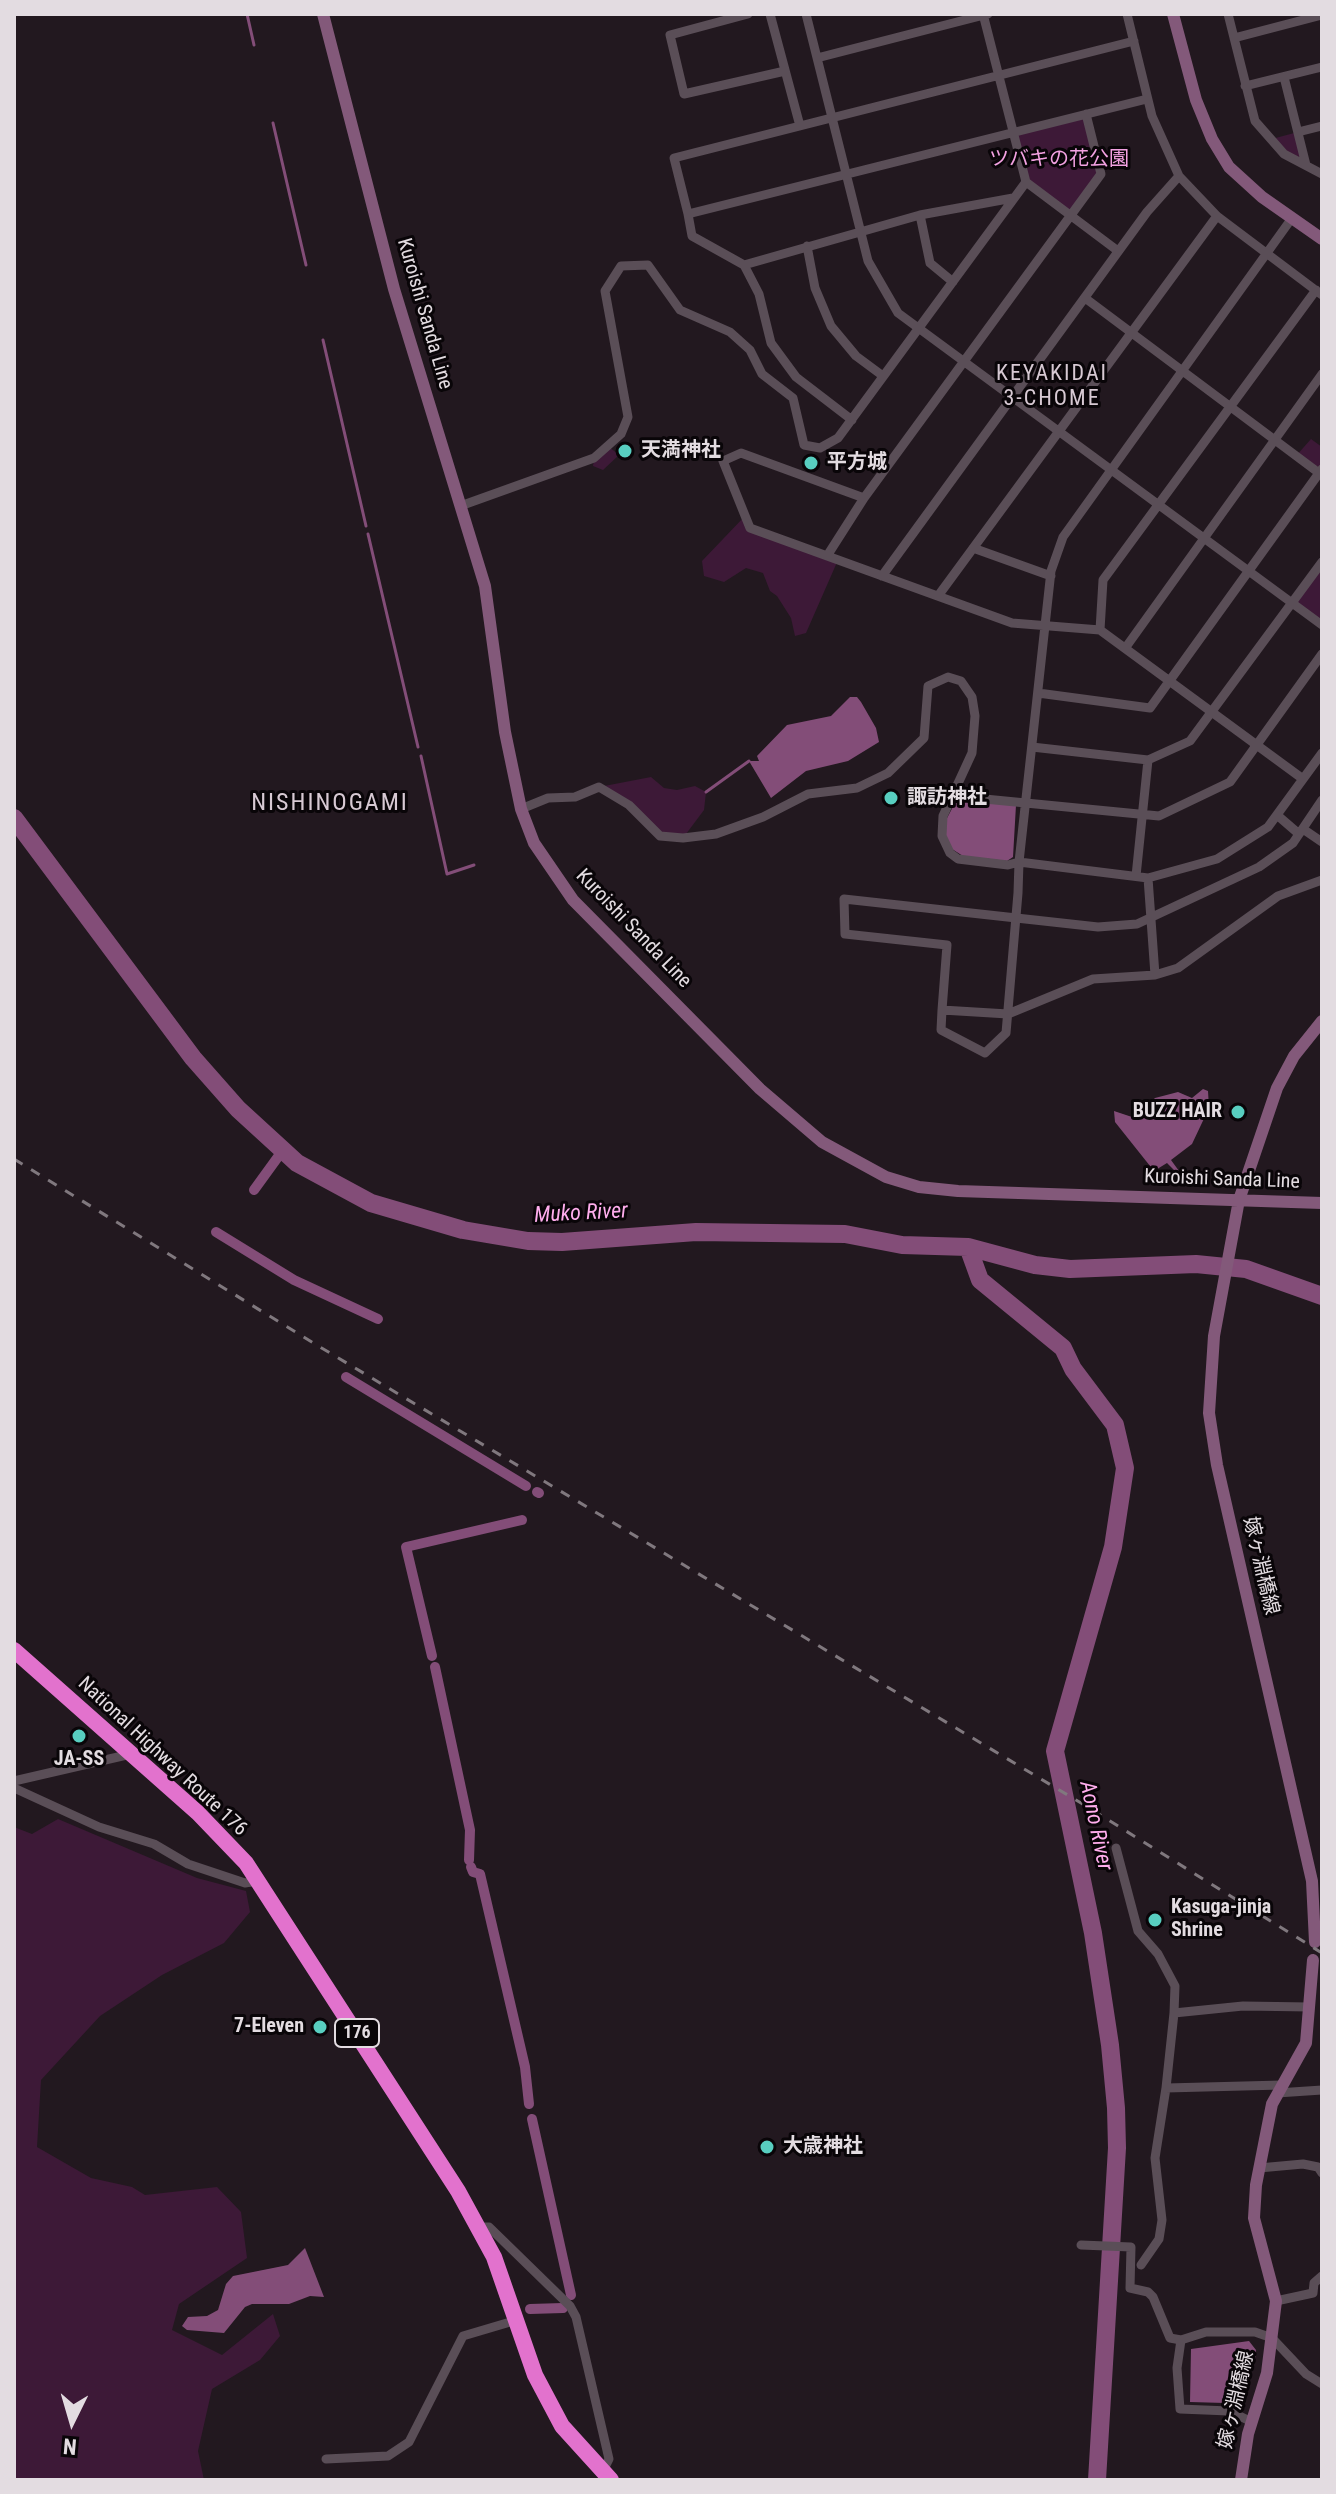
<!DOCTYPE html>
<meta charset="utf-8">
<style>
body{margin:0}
#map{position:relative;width:1336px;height:2494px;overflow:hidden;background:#22181f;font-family:"Roboto Condensed",sans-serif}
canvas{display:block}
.frame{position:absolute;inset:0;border:16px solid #e3dce1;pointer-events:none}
.north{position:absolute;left:32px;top:2382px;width:80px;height:80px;-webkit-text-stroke:6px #090508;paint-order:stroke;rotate:185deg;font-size:22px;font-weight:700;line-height:32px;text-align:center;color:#e3dce1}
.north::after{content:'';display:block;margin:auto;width:28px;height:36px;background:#e3dce1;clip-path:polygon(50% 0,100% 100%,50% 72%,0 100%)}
</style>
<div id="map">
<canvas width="1336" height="2494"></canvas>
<div class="frame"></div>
<div class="north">N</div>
</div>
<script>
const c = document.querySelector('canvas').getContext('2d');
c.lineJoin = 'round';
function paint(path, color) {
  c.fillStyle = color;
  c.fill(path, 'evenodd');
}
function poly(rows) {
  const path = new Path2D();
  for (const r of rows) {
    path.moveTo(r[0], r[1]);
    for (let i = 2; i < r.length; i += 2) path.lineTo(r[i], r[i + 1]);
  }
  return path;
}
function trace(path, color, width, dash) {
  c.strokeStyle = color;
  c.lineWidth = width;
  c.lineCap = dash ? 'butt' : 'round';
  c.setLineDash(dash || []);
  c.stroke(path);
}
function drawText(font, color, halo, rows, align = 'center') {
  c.font = font + ' "Roboto Condensed","Noto Sans JP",sans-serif';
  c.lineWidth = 6;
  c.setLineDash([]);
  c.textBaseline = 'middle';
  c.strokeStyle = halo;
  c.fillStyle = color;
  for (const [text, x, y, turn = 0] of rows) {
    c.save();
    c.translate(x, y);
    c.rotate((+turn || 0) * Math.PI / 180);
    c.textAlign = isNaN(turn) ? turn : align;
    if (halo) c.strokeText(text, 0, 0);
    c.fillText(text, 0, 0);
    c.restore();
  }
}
const green = poly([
 [1086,114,1101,174,1070,216,1026,182,1013,133],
 [1298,132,1306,165,1268,140],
 [1311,439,1322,447,1322,469,1296,456],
 [608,446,619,455,603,470,593,466,594,458],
 [745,516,750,528,838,560,806,633,795,636,791,618,777,596,770,591,763,573,746,568,724,582,704,576,702,561],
 [1322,562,1322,625,1292,603],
 [651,777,664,788,677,790,695,786,706,792,704,810,683,838,660,836,629,805,599,787],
 [58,1819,197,1878,246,1891,250,1912,224,1943,162,1975,100,2016,41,2080,37,2147,91,2178,132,2187,145,2195,217,2187,241,2212,247,2258,179,2304,172,2330,222,2355,273,2314,280,2336,260,2360,212,2389,198,2451,204,2480,14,2480,14,1827,32,1834]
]);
const water = poly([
 [850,697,857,697,861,702,876,728,879,742,848,761,806,771,771,798,749,761,759,761,757,756,787,725,831,716],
 [956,801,1016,805,1013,857,1007,861,963,856,952,849,946,838,946,820],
 [1203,1089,1208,1091,1209,1108,1192,1144,1171,1160,1179,1171,1177,1173,1167,1163,1154,1171,1115,1122,1114,1111,1135,1118,1155,1098,1178,1092,1192,1098],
 [305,2248,324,2297,310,2296,289,2304,252,2304,245,2307,224,2333,187,2330,182,2326,188,2317,207,2316,218,2310,226,2284,233,2276,288,2265],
 [1249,2341,1256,2350,1255,2361,1225,2403,1190,2402,1191,2349]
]);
const stream = poly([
 [247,14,254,45],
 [273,123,306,265],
 [323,340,366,526],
 [368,534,418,747],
 [421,756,447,874,474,865],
 [706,792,749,761]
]);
const canal = poly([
 [254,1190,283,1150],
 [216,1232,294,1280,378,1319],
 [346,1377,526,1486],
 [537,1492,539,1493],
 [432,1656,406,1547,522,1520],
 [435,1667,470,1830,469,1860],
 [471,1867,473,1872,480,1874,525,2067,529,2104],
 [532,2119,571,2295],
 [530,2309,563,2308]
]);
const river = poly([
 [14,818,193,1058,238,1109,297,1163,371,1203,463,1230,528,1241,562,1242,696,1232,845,1234,902,1245,968,1247,1035,1265,1070,1269,1196,1264,1246,1269,1322,1296],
 [968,1247,980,1280,1063,1348,1073,1369,1115,1425,1125,1468,1113,1547,1055,1751,1093,1933,1110,2045,1116,2108,1117,2148,1097,2480]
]);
const street = poly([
 [748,14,670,35,684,94,785,71],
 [770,14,800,126],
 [806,14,868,261,898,313,1322,625],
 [983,14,1026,182,1118,251],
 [1127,14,1152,116,1179,176,1217,216,1322,295],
 [1228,14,1255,121,1284,154,1322,174],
 [1234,38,1322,15],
 [817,58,988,14],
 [1284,77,1306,165],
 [1245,86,1322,67],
 [1086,114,1101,174,864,498,741,453,723,461,750,528,1012,623,1100,630,1303,779],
 [1298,132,1322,126],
 [688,214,674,158,1134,41],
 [920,215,930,263,953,282],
 [1292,218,1063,537,1051,571,1019,862,1148,878,1217,859,1268,827,1322,753],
 [807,246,815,288,831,326,856,356,883,376],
 [744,265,920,215,1013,198],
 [1085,298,1319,473],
 [852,420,796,377,771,343,759,294,744,265,692,236,688,214,1147,99],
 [463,505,594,458,621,434,628,417,605,291,621,266,648,265,680,310,730,332,750,350,762,374,793,398,804,445,820,448,838,438,1026,182],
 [973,548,1051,576],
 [827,556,864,498],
 [882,576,1147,212,1179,176],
 [938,596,1217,216],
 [1100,630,1103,580,1316,290],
 [1126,647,1322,374],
 [1038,693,1150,708,1322,469],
 [1032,747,1148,760,1190,741,1322,562],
 [954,796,1159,816,1230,782,1322,654],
 [1322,800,1293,843,1259,867,1137,924,1098,927,844,899,845,934,947,945,942,1010,1008,1014,1093,979,1155,975,1178,968,1278,896,1322,880],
 [521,809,548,798,575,797,599,787,629,805,660,836,683,838,716,834,763,817,808,794,857,788,888,773,924,738,928,686,948,677,961,681,972,697,975,716,972,753,943,816,942,836,950,853,958,859,1008,865,1019,862,1018,893,1006,1033,985,1053,941,1030,942,1010],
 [1277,815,1299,834],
 [1303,829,1322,842],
 [1136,876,1148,760],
 [1148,878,1155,975],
 [14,1781,131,1754],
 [14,1788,99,1827,154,1844,188,1864,245,1883,258,1881],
 [1116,1848,1138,1931,1158,1954,1175,1986,1174,2013],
 [1282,2085,1166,2088,1174,2013,1243,2006,1310,2007],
 [1277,2093,1322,2090],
 [1259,2168,1303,2164,1318,2167,1322,2173],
 [479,2227,489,2227,570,2306,576,2317,609,2459,603,2471],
 [1081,2245,1131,2247,1130,2288,1148,2292,1153,2297,1170,2338,1181,2340,1206,2332,1255,2332,1272,2338,1306,2374,1322,2384],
 [1141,2265,1159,2239,1162,2220,1155,2158,1166,2088],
 [1276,2301,1313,2293,1314,2283,1322,2276],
 [1181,2340,1177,2368,1180,2409,1229,2411,1252,2422],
 [326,2459,388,2456,409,2442,463,2336,517,2320]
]);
const secondary = poly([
 [323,14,394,289,485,586,505,732,521,809,534,843,573,900,760,1089,822,1142,886,1177,919,1187,958,1191,1322,1203],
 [1173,14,1196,100,1212,139,1229,167,1262,197,1322,239],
 [1315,1942,1312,1881,1217,1465,1209,1413,1214,1336,1239,1200,1277,1088,1294,1056,1322,1021],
 [1241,2480,1248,2434,1267,2373,1276,2301,1254,2218,1256,2185,1272,2104,1306,2043,1313,1960]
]);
const highway = poly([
 [14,1650,198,1813,246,1863,458,2191,494,2257,535,2375,562,2426,611,2480]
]);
const rail = poly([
 [14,1159,315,1344,1081,1803,1322,1953]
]);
const markers = [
 [625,451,8,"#58cec0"],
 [811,463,8,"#58cec0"],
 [891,798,8,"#58cec0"],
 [1238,1112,8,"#58cec0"],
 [79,1736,8,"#58cec0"],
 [1155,1920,8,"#58cec0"],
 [320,2027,8,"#58cec0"],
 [767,2147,8,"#58cec0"]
];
const shields = [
 [357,2033,44]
];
const shieldNames = [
 ["176",357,2033]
];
const parkNames = [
 ["ツバキの花公園",1059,160]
];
const streetNames = [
 ["Kuroishi Sanda Line",424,314,74],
 ["Kuroishi Sanda Line",633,929,46],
 ["Kuroishi Sanda Line",1222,1180,2],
 ["嫁ヶ淵橋線",1260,1566,77],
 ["National Highway Route 176",162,1757,43],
 ["嫁ヶ淵橋線",1237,2400,-77]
];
const poiNames = [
 ["天満神社",641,451],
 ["平方城",827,463],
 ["諏訪神社",907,798],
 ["BUZZ HAIR",1222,1112,"right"],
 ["JA-SS",79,1760,"center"],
 ["Kasuga-jinja",1171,1908],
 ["Shrine",1171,1931],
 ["7-Eleven",304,2027,"right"],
 ["大歳神社",783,2147]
];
const neighbourhoodNames = [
 ["KEYAKIDAI",1052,374],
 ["3-CHOME",1052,399]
];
const waterNames = [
 ["Muko River",581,1214,-3],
 ["Aono River",1095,1826,78]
];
const quarterNames = [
 ["NISHINOGAMI",330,804]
];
paint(green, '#3d1937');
paint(water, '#834d78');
trace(stream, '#834d78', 3);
trace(canal, '#834d78', 10);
trace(river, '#834d78', 18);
trace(street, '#5a4e57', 9);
trace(secondary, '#83597a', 12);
trace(highway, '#e272cd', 16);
trace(rail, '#80787e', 3, [10, 10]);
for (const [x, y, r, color] of markers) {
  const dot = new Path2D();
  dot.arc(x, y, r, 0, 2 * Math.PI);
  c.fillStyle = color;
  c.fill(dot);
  trace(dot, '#090508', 3);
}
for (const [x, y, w] of shields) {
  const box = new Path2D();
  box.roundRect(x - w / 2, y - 14, w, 28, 6);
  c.fillStyle = '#090508';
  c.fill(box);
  trace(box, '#e3dce1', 2);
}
drawText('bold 18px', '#e3dce1', null, shieldNames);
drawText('20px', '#f2a1e1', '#090508', parkNames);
drawText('20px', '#e3dce1', '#090508', streetNames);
drawText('bold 20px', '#e3dce1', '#090508', poiNames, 'left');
c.letterSpacing = '2px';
drawText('22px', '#d7c9d3', '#090508', neighbourhoodNames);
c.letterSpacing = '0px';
drawText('italic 22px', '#ffaded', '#090508', waterNames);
c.letterSpacing = '2px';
drawText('24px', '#d7c9d3', '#090508', quarterNames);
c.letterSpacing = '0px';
</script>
